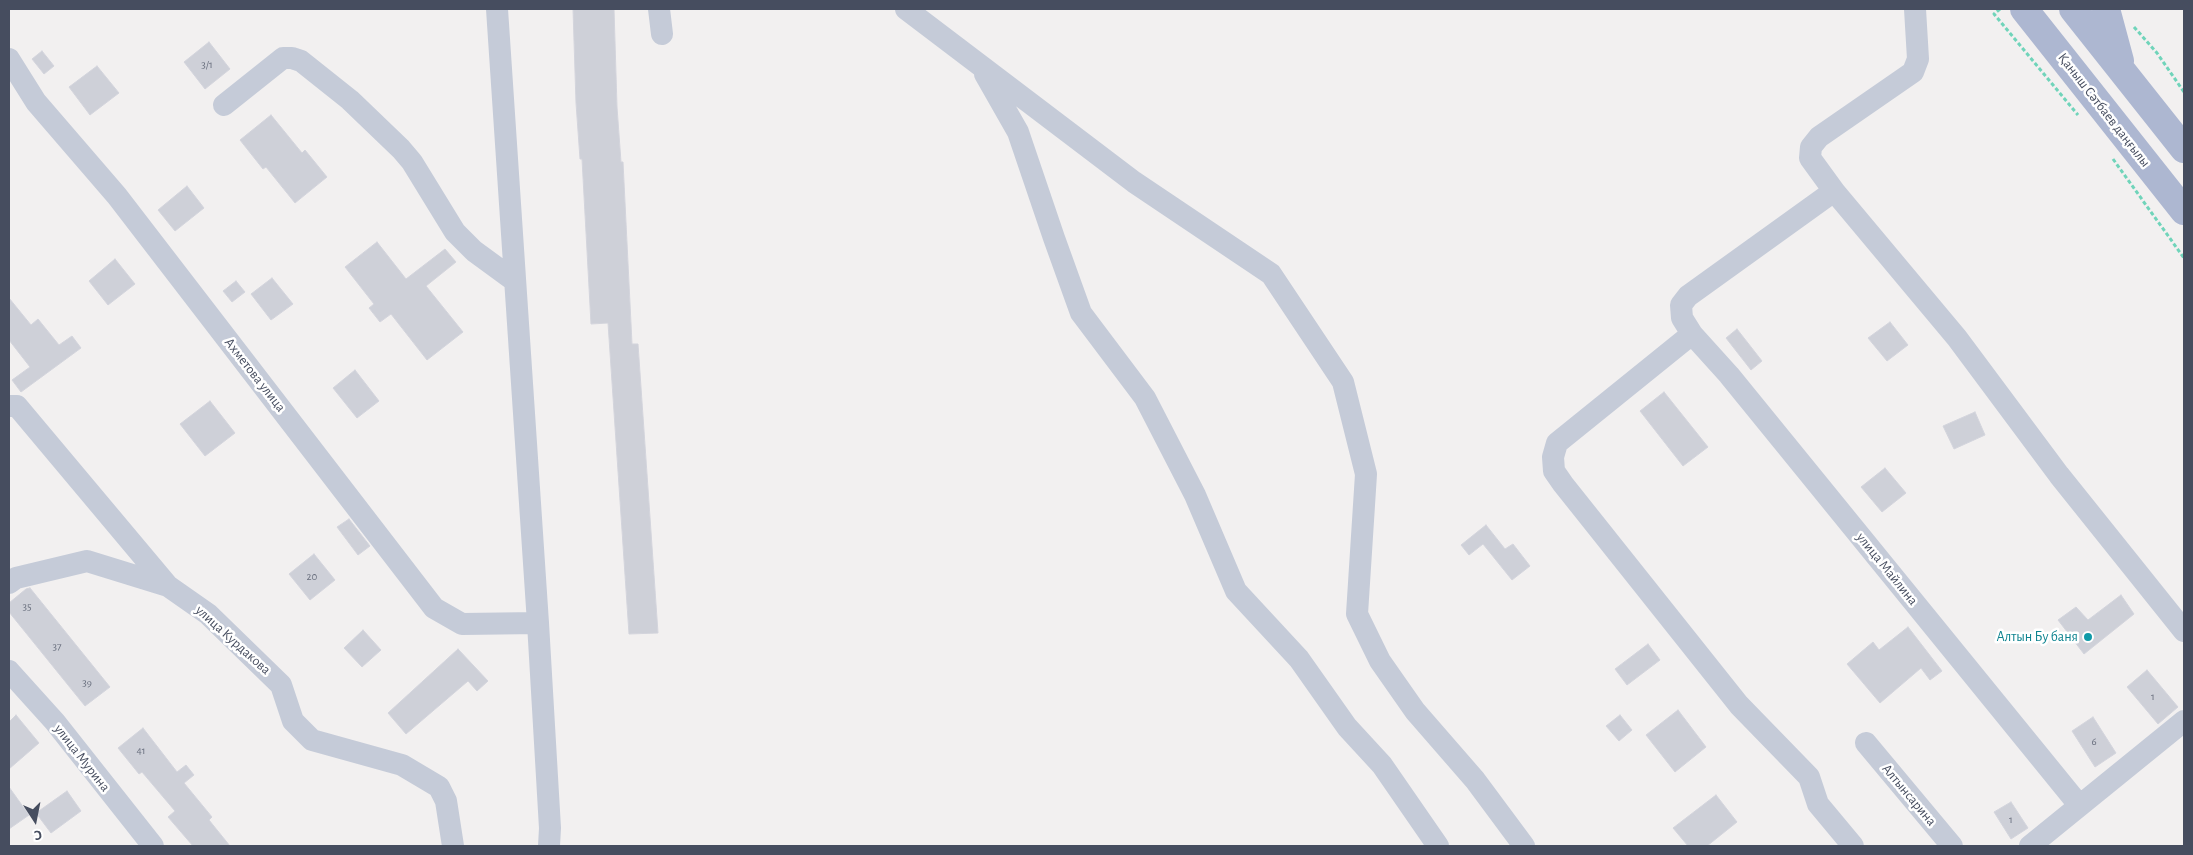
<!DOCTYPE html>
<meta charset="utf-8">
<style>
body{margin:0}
#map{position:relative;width:2193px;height:855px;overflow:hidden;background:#f2f0f0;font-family:"Alegreya Sans",sans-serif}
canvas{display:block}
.frame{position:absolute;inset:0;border:10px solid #464d5f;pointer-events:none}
.north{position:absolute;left:10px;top:795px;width:50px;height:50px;-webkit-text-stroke:4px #fff;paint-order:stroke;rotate:169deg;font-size:14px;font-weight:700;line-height:20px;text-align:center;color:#464d5f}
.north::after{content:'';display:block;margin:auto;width:18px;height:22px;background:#464d5f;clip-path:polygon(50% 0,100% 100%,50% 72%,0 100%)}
</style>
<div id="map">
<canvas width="2193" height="855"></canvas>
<div class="frame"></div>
<div class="north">С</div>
</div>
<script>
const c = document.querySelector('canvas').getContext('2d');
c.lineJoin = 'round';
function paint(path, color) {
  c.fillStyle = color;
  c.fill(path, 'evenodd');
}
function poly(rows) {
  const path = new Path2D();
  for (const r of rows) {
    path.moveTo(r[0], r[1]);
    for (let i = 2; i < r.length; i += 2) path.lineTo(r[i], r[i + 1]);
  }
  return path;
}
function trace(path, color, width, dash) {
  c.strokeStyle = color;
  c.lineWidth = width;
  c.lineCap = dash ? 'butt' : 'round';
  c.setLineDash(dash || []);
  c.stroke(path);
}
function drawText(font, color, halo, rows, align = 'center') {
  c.font = font + ' "Alegreya Sans",sans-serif';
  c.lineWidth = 5;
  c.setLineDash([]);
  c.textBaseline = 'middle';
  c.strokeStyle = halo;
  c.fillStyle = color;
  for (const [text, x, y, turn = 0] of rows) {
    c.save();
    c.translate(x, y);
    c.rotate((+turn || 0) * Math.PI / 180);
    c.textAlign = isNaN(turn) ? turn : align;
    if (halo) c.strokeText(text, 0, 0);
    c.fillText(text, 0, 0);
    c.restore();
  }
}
const building = poly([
 [573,9,614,9,617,107,621,162,623,162,632,344,638,344,658,633,629,634,608,323,591,324,582,159,580,159,576,103,573,9],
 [209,42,230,69,205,89,184,62,209,42],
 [42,51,54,66,44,74,32,59,42,51],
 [97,66,119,93,90,115,69,87,97,66],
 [271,115,302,153,305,150,327,177,295,203,266,167,263,169,240,140,271,115],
 [187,186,204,208,175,231,158,210,187,186],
 [377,242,406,279,445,249,456,262,426,286,463,332,427,360,391,314,380,322,369,308,374,304,345,267,377,242],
 [115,259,135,284,108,305,89,281,115,259],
 [272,278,293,304,271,320,251,294,272,278],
 [236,281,245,292,232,302,223,291,236,281],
 [9,298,31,325,38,319,59,345,72,336,81,348,21,392,12,380,30,367,9,340,9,298],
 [1890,322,1908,345,1887,361,1868,338,1890,322],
 [1737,329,1762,361,1751,370,1726,338,1737,329],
 [355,370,379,401,357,418,333,388,355,370],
 [1664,392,1708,447,1683,466,1640,411,1664,392],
 [210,401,235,433,205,456,180,424,210,401],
 [1975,412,1985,435,1954,449,1943,426,1975,412],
 [1885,468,1906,493,1882,512,1861,487,1885,468],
 [349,519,370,546,358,555,337,527,349,519],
 [1486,525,1505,549,1513,544,1530,566,1512,580,1483,544,1469,555,1461,545,1486,525],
 [314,554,335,580,310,600,289,574,314,554],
 [30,588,110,687,85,706,9,612,9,603,26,589,30,588],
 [2121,595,2134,614,2084,654,2058,620,2076,607,2088,620,2121,595],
 [1908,627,1942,671,1930,680,1921,668,1880,703,1847,664,1873,642,1879,650,1908,627],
 [363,630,381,650,362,667,344,648,363,630],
 [1648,644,1660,660,1627,685,1615,669,1648,644],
 [458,649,488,681,477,691,468,681,406,734,388,713,458,649],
 [2147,670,2178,707,2158,724,2127,687,2147,670],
 [1678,710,1706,747,1675,772,1646,735,1678,710],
 [16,715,39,743,9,769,9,722,16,715],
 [1620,715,1632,730,1619,741,1606,726,1620,715],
 [2093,717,2116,753,2095,767,2072,731,2093,717],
 [143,728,177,772,186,765,194,775,184,783,212,817,209,820,230,846,193,846,168,817,175,811,142,772,139,774,118,748,143,728],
 [9,787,29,815,9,829,9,787],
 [67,791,81,811,51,833,36,813,67,791],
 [1716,795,1737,822,1707,846,1688,846,1673,828,1716,795],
 [2011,802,2028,828,2011,839,1994,812,2011,802]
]);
const path = poly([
 [2000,9,1994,14,2078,115],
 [2134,27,2157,53,2184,92],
 [2113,159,2184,258]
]);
const minor = poly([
 [497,9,538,623,550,828,549,846],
 [659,9,662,34],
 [906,9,1134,182,1271,274,1343,382,1366,474,1357,614,1380,661,1415,711,1475,780,1524,846],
 [1915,9,1918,59,1913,72,1819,137,1811,147,1810,158,1834,191,1957,338,2059,475,2184,631],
 [9,59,36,102,117,196,434,608,462,624,538,623],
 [985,74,1018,132,1054,238,1081,313,1145,398,1195,495,1236,591,1299,659,1347,727,1382,765,1438,846],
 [224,105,283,58,292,58,301,61,350,100,401,149,412,162,455,232,474,251,515,281],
 [1834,191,1688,296,1681,305,1682,318,1692,334,1557,443,1553,457,1554,471,1563,484,1739,705,1809,777,1818,804,1853,846],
 [1692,334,1729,375,2079,805],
 [9,406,17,406,168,586,208,614,281,685,293,721,312,740,402,765,439,787,446,801,453,846],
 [9,583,16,578,87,561,168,586],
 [9,671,55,722,153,846],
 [1866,743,1952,846],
 [2030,846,2184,721]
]);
const major = poly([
 [2024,9,2184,211],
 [2073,9,2184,149],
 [2106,9,2120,61]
]);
const markers = [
 [2088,637,5,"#0f9aa8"]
];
const numberNames = [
 ["3/1",207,65],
 ["20",312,577],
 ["35",27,607],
 ["37",57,647],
 ["39",87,683],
 ["1",2153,697],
 ["6",2094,742],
 ["41",141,751],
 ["1",2011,820]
];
const streetNames = [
 ["Қаныш Сәтбаев даңғылы",2104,110,52],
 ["Ахметова улица",255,375,52],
 ["улица Майлина",1887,569,51],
 ["улица Курдакова",233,640,42],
 ["улица Мурина",82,758,52],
 ["Алтынсарина",1909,795,50]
];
const cultureNames = [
 ["Алтын Бу баня",2078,637]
];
paint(building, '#ced0d8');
trace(building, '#d3d4dc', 1);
trace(path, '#70d4ba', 3, [4, 2.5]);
trace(minor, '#c5cbd8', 22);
trace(major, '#adb7d1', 28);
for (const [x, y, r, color] of markers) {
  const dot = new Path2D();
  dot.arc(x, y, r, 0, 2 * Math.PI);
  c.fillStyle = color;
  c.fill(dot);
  trace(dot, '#fff', 2);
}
drawText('11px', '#686e7d', null, numberNames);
drawText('14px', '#464d5f', '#fff', streetNames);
drawText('14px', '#0d838f', '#fff', cultureNames, 'right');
</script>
